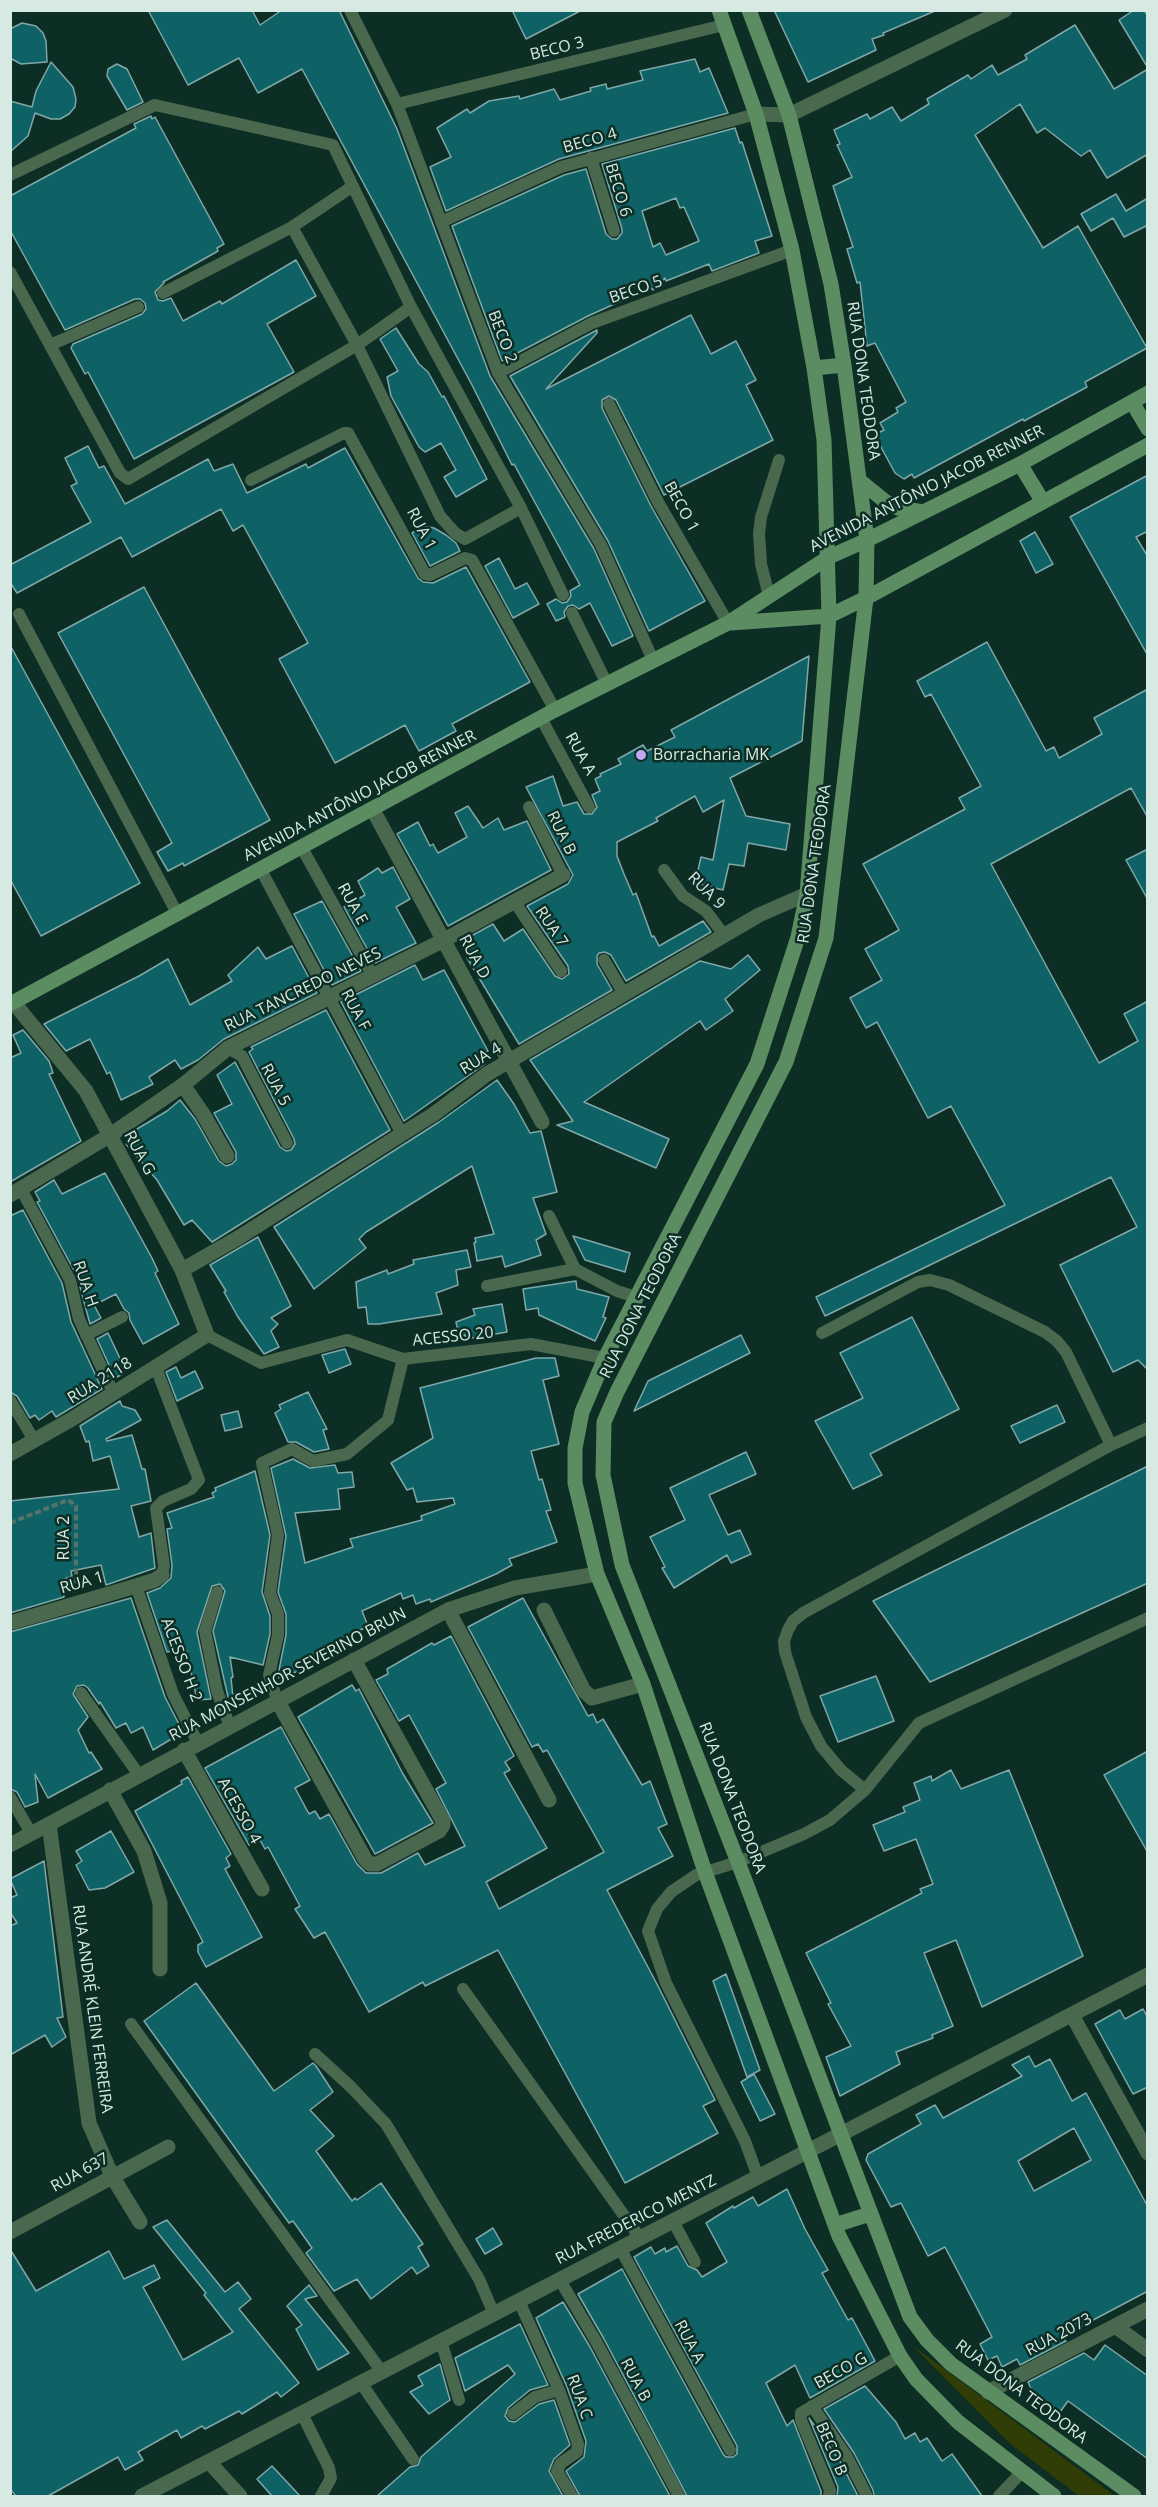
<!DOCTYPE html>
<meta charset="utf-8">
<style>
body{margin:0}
#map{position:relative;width:1158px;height:2507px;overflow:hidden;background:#0c2e25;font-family:"Open Sans",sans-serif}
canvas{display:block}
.frame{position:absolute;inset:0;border:12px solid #d6e9e2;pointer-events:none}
</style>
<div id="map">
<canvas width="1158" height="2507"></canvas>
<div class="frame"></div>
</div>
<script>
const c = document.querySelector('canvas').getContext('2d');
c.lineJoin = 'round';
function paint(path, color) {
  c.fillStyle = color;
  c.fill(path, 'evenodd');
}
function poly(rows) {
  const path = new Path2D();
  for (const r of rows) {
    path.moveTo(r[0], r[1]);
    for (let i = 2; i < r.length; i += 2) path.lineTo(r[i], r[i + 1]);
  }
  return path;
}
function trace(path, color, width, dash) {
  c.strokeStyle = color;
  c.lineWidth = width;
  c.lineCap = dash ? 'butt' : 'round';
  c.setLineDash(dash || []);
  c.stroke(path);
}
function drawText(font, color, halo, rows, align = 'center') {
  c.font = font + ' "Open Sans",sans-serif';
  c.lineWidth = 5;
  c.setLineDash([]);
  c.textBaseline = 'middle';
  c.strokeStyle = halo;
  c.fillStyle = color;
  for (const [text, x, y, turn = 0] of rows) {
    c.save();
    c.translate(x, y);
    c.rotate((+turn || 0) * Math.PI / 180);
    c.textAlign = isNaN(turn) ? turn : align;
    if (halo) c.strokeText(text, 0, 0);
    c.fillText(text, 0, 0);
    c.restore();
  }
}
const green = poly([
 [912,2345,1115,2496,1079,2496,1008,2442]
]);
const building = poly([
 [148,10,252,10,260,25,282,10,339,10,397,129,490,376,594,549,633,636,612,646,590,603,579,609,573,605,568,606,564,612,565,617,556,621,547,604,556,599,562,603,567,602,571,596,570,591,580,585,514,464,512,465,472,385,302,69,258,93,239,58,188,85,148,10],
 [512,10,582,10,526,39,512,10],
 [774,10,935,10,935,11,883,33,884,35,872,39,876,50,808,82,774,10],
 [1134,10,1144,10,1148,17,1148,68,1119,20,1134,10],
 [22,23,36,26,43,33,46,41,47,62,21,64,10,58,10,29,22,23],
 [1075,25,1114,89,1148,69,1148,154,1107,178,1090,150,1081,156,1045,128,1037,133,1020,104,975,135,1043,248,1078,226,1147,348,1085,382,1087,387,1024,421,1023,419,914,478,912,474,904,479,895,473,882,449,876,434,884,430,880,423,898,412,896,408,906,402,875,343,867,346,860,282,857,283,847,249,853,247,833,186,852,177,837,145,840,144,834,130,867,114,870,119,892,107,901,121,929,104,927,99,968,75,971,79,992,65,998,75,1027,59,1025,55,1075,25],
 [695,59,700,72,709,68,728,113,559,159,446,211,430,167,451,157,437,128,467,109,470,113,489,101,519,96,520,99,554,89,560,100,591,91,590,88,606,84,607,89,643,80,640,71,695,59],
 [51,62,73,87,76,99,75,107,69,114,60,119,51,119,35,113,28,136,10,152,10,101,32,107,36,91,51,62],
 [117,64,127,69,143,102,127,110,107,76,108,69,117,64],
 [151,116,152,119,155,117,224,244,217,248,218,251,163,282,164,283,155,292,158,300,163,301,171,298,183,321,220,301,222,304,296,260,316,296,267,324,294,372,134,459,88,372,85,374,71,348,73,344,142,314,146,309,145,303,140,299,135,299,65,330,10,230,10,196,136,128,134,124,151,116],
 [735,128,740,143,742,142,772,236,755,241,759,253,712,271,709,264,666,281,665,278,653,290,643,281,617,295,621,301,588,316,502,361,452,226,564,175,586,169,606,234,612,239,617,239,622,233,622,229,602,164,735,128],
 [676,198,680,208,684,207,699,241,666,255,660,243,653,247,642,211,676,198],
 [1116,194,1126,211,1148,198,1148,225,1124,237,1113,218,1091,231,1081,214,1116,194],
 [691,315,711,354,736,341,756,380,746,385,773,440,664,495,616,400,609,396,602,400,602,408,651,506,705,601,649,631,608,541,510,376,597,330,597,333,546,389,691,315],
 [396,328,419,364,428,372,442,397,444,396,487,479,456,497,444,477,456,470,441,443,425,452,419,447,391,396,387,377,398,371,380,339,396,328],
 [88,446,99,468,104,466,125,504,208,459,214,471,233,464,247,493,306,464,308,468,345,448,418,578,423,582,433,583,466,567,530,682,452,724,456,731,419,751,405,725,335,763,279,659,308,643,243,525,233,531,221,509,132,557,121,537,17,593,10,582,10,565,91,522,71,486,77,483,65,458,88,446],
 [1148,475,1148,531,1136,537,1148,557,1148,656,1070,517,1148,475],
 [423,526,434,528,446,535,456,543,460,551,430,566,412,533,423,526],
 [1035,532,1053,564,1036,573,1020,541,1035,532],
 [499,558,515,589,527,583,539,604,513,618,485,566,499,558],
 [144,587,270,820,184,866,183,863,168,871,157,852,172,843,58,633,144,587],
 [987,642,1046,751,1054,747,1059,758,1102,734,1094,718,1148,689,1148,818,1131,788,991,864,1099,1063,1138,1041,1124,1014,1148,1001,1148,1370,1138,1360,1113,1372,1060,1265,1137,1227,1111,1177,825,1316,816,1297,1005,1205,951,1106,928,1118,877,1022,866,1028,850,998,882,980,865,949,899,930,863,864,965,809,959,798,981,786,931,694,925,697,917,681,987,642],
 [10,645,140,883,41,936,10,879,10,645],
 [809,656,802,741,730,778,746,816,790,824,786,850,748,843,744,866,729,864,723,890,695,883,701,857,713,860,724,800,703,812,695,796,656,818,658,821,617,842,617,856,624,874,633,895,636,893,652,937,654,936,659,946,703,921,711,932,626,981,611,955,605,952,599,953,597,956,597,964,612,990,519,1044,467,958,471,957,462,941,493,924,504,941,523,929,555,976,562,979,569,974,568,966,527,906,568,884,573,875,526,787,553,776,563,806,577,802,584,814,592,814,597,807,592,795,600,791,595,779,601,776,600,774,621,764,618,759,643,745,647,751,675,737,671,730,809,656],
 [468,806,483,828,498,818,504,830,527,821,551,870,448,926,397,834,418,822,430,846,433,844,438,853,467,837,455,813,468,806],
 [1148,849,1148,900,1126,860,1148,849],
 [393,867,410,899,396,907,416,943,375,963,344,907,365,895,358,881,378,868,382,873,393,867],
 [322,901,361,971,332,985,294,914,322,901],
 [292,946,317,993,224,1039,198,1060,181,1069,175,1060,149,1077,153,1084,121,1100,110,1072,107,1074,90,1039,66,1051,44,1024,139,976,168,959,190,1005,232,981,228,975,258,947,266,959,292,946],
 [748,955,760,970,725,999,733,1011,706,1030,700,1021,584,1102,669,1139,656,1168,557,1125,573,1121,530,1060,700,961,731,969,748,955],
 [415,965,423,980,444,970,488,1051,479,1056,485,1064,404,1121,341,1002,415,965],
 [326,1010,390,1130,212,1242,192,1220,184,1225,157,1180,126,1144,136,1136,132,1132,167,1111,180,1100,195,1119,219,1161,226,1166,232,1164,236,1160,236,1152,214,1113,232,1104,217,1075,235,1062,280,1147,286,1151,291,1150,295,1144,294,1139,249,1052,253,1049,251,1047,326,1010],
 [23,1030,49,1061,53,1073,49,1074,81,1141,10,1182,10,1058,21,1053,13,1035,23,1030],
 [497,1080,514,1104,530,1133,541,1131,557,1192,533,1198,546,1234,536,1240,541,1255,505,1267,502,1256,477,1261,474,1243,476,1242,475,1238,494,1234,472,1166,366,1232,359,1239,366,1248,314,1289,274,1227,439,1122,497,1080],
 [105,1173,152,1258,158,1271,155,1273,179,1324,143,1344,130,1320,129,1313,124,1309,116,1294,94,1305,101,1318,90,1324,77,1276,37,1202,40,1201,35,1192,54,1180,62,1194,105,1173],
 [23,1210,62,1283,71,1322,102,1389,56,1417,52,1411,39,1420,35,1415,30,1418,17,1396,10,1392,10,1216,23,1210],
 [573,1236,630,1253,625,1272,585,1260,573,1236],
 [258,1237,291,1306,271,1318,278,1324,271,1331,279,1347,264,1354,238,1317,224,1292,226,1291,210,1265,258,1237],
 [467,1250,471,1267,456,1270,458,1285,436,1293,442,1314,379,1324,368,1324,366,1307,358,1308,356,1282,387,1270,388,1274,414,1264,413,1260,467,1250],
 [576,1281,577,1289,609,1297,603,1317,606,1318,595,1341,539,1315,538,1308,526,1310,523,1289,576,1281],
 [502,1304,507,1332,466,1339,465,1335,459,1336,456,1322,475,1315,473,1309,502,1304],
 [912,1317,959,1409,870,1454,882,1475,853,1489,815,1421,863,1398,840,1353,912,1317],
 [108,1333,125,1369,121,1371,123,1374,115,1378,97,1339,108,1333],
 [741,1335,750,1353,634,1411,648,1381,741,1335],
 [345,1349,351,1364,329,1373,322,1355,345,1349],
 [536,1358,555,1358,559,1376,543,1380,559,1444,531,1451,539,1480,542,1479,551,1510,546,1511,557,1542,509,1559,512,1565,496,1574,431,1602,430,1599,416,1604,413,1595,403,1599,401,1593,362,1611,368,1626,322,1651,325,1657,304,1669,279,1678,278,1675,286,1635,286,1614,278,1592,286,1536,271,1468,293,1459,310,1468,335,1465,338,1473,352,1472,354,1487,338,1489,340,1509,295,1513,305,1563,353,1547,350,1539,422,1520,421,1516,455,1504,453,1498,417,1502,413,1488,407,1490,391,1463,433,1438,420,1388,536,1358],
 [176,1367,181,1378,195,1371,203,1388,177,1401,166,1372,176,1367],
 [308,1392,327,1429,323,1430,329,1449,314,1452,296,1442,288,1442,275,1413,281,1409,279,1405,308,1392],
 [120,1401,122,1406,135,1410,141,1420,106,1439,107,1441,132,1435,142,1469,145,1469,151,1501,131,1506,139,1537,151,1533,155,1568,106,1585,101,1565,71,1571,72,1576,62,1580,64,1597,10,1613,10,1501,119,1489,110,1456,93,1461,89,1441,86,1442,80,1426,120,1401],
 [1057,1405,1065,1422,1020,1443,1011,1426,1057,1405],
 [238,1411,242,1427,225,1431,221,1415,238,1411],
 [746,1452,756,1474,709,1495,728,1535,740,1530,751,1554,731,1563,727,1555,674,1588,662,1568,665,1567,650,1537,685,1520,670,1488,746,1452],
 [1148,1466,1148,1583,930,1682,873,1601,1148,1466],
 [255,1471,270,1535,262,1592,270,1616,270,1634,263,1665,230,1657,233,1677,231,1678,233,1697,228,1697,213,1631,225,1591,220,1584,212,1586,197,1632,211,1699,197,1700,186,1648,167,1652,147,1593,160,1588,171,1578,172,1565,167,1529,172,1528,167,1513,214,1497,212,1493,216,1491,215,1488,255,1471],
 [131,1598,165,1697,183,1732,153,1750,143,1727,131,1733,126,1723,116,1728,100,1702,99,1704,88,1688,84,1685,77,1686,73,1694,88,1717,78,1730,89,1753,91,1752,102,1769,48,1798,35,1774,38,1802,25,1807,17,1792,10,1789,10,1632,131,1598],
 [523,1598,588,1716,593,1714,597,1723,603,1719,642,1785,650,1781,667,1824,658,1828,673,1856,607,1890,658,1986,715,2100,703,2106,718,2133,625,2183,498,1950,425,1986,423,1982,369,2012,325,1932,314,1938,295,1909,300,1906,268,1847,265,1849,260,1840,249,1845,205,1768,281,1727,310,1780,295,1788,309,1814,315,1811,320,1819,329,1814,357,1864,366,1873,381,1873,418,1853,425,1865,465,1846,436,1789,446,1783,409,1715,399,1721,376,1680,388,1674,387,1669,432,1643,434,1645,451,1636,514,1756,505,1762,510,1770,504,1773,547,1848,486,1882,499,1909,604,1852,547,1750,543,1752,538,1744,532,1747,468,1627,523,1598],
 [876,1676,894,1721,838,1742,820,1696,876,1676],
 [352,1685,356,1691,359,1689,403,1774,433,1823,375,1854,298,1717,352,1685],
 [1148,1751,1148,1853,1104,1775,1148,1751],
 [951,1770,961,1789,1009,1770,1083,1956,982,2007,956,1940,924,1953,953,2026,932,2035,933,2038,896,2052,900,2064,840,2096,826,2057,851,2046,828,2004,831,2003,806,1953,922,1893,920,1889,933,1884,916,1839,884,1851,873,1825,905,1812,903,1807,920,1800,914,1783,931,1776,932,1781,951,1770],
 [188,1777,231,1854,226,1858,230,1866,225,1869,262,1937,206,1967,198,1952,198,1945,203,1942,135,1811,182,1784,181,1781,188,1777],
 [111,1831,134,1872,105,1888,89,1890,76,1865,82,1861,76,1851,111,1831],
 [44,1861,63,2017,57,2018,66,2037,52,2047,45,2035,10,2055,10,1926,17,1923,10,1912,10,1898,17,1895,10,1879,44,1861],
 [726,1974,760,2070,747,2077,713,1981,726,1974],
 [196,1983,274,2091,313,2063,316,2066,333,2092,310,2110,334,2136,316,2151,352,2201,355,2198,357,2200,381,2183,423,2244,418,2247,429,2266,417,2274,412,2267,371,2299,357,2279,334,2291,306,2253,312,2248,293,2221,289,2223,144,2021,196,1983],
 [1143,2009,1148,2018,1148,2087,1133,2094,1095,2024,1120,2010,1125,2019,1143,2009],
 [1029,2056,1035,2067,1050,2059,1072,2101,1086,2093,1148,2207,1148,2291,1061,2337,1066,2341,1020,2365,1017,2359,1002,2367,997,2356,988,2360,980,2344,992,2337,945,2247,928,2256,901,2203,891,2207,866,2160,868,2154,921,2124,916,2115,935,2105,943,2118,1022,2076,1012,2065,1029,2056],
 [1074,2128,1091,2160,1034,2191,1018,2161,1074,2128],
 [754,2074,775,2114,760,2121,741,2082,754,2074],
 [787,2189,805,2229,828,2270,822,2273,848,2320,852,2318,875,2361,810,2398,795,2365,766,2383,787,2426,793,2420,821,2491,821,2496,687,2496,604,2339,578,2294,622,2269,723,2454,726,2457,733,2457,737,2454,737,2446,634,2257,651,2247,655,2254,665,2248,666,2252,677,2246,688,2266,697,2270,702,2277,727,2262,706,2223,733,2206,734,2208,753,2197,758,2206,787,2189],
 [167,2220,225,2292,238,2282,251,2299,239,2309,299,2383,281,2397,277,2392,242,2414,239,2411,205,2429,202,2426,181,2438,177,2430,138,2452,143,2460,125,2470,118,2457,48,2496,16,2496,10,2489,10,2249,36,2291,109,2251,124,2279,154,2265,160,2278,143,2287,183,2360,233,2332,204,2295,206,2293,153,2227,167,2220],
 [493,2228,502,2244,485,2254,476,2239,493,2228],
 [309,2285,317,2296,305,2299,349,2353,318,2370,296,2329,302,2325,287,2306,309,2285],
 [563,2302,590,2347,670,2496,580,2496,566,2471,584,2457,586,2441,567,2387,536,2318,563,2302],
 [520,2324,548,2385,530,2390,508,2408,505,2416,509,2421,515,2422,539,2404,554,2400,570,2445,554,2459,549,2471,563,2496,377,2496,410,2467,418,2465,421,2457,515,2374,508,2365,465,2391,455,2358,520,2324],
 [1105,2345,1148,2376,1148,2459,1068,2401,1060,2412,1033,2393,1028,2382,1084,2353,1094,2360,1105,2345],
 [440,2364,450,2400,429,2414,410,2392,423,2385,418,2376,440,2364],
 [865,2386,896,2422,905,2439,915,2433,920,2442,927,2438,942,2461,952,2454,982,2496,874,2496,873,2490,854,2453,824,2409,865,2386],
 [809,2418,840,2461,858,2496,837,2496,838,2487,809,2418],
 [272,2466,300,2496,272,2496,257,2479,272,2466]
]);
const path = poly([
 [10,1523,68,1500,76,1506,76,1587]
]);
const service = poly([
 [350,10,397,104,498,373,601,545,653,660],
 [397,104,724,25],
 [591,158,614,231],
 [10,175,155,105,333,145,411,307,521,508,563,595],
 [441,222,561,167,756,114],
 [292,227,357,345,440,516,455,533,465,539,521,508],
 [10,272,120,473,128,479,357,345,411,307],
 [163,293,292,227,353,186],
 [50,345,138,307],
 [498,373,592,323,792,250],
 [609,404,658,502,728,623],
 [251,480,344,433,348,433,425,574,430,575,465,558,472,560,555,710],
 [769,596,761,564,759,534,761,517,779,460],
 [572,613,607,684],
 [19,614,178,915],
 [541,718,589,807],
 [529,807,563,875],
 [302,848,373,976],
 [261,870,402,1134],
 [664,870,683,896,706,911,724,935],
 [514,901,561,971],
 [604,960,624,994],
 [228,1048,242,1056,287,1143],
 [21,1189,70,1280,79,1319,113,1392],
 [549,1216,575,1269,617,1291,636,1297],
 [487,1286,575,1269],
 [822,1333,918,1282,930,1280,949,1285,1045,1332,1057,1341,1066,1352,1111,1445],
 [86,1335,122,1317],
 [207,1335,261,1363,347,1340,403,1359,531,1344,605,1358],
 [156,1368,199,1480,191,1489,163,1501,156,1508,164,1566,162,1575],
 [10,1400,34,1440],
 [136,1586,173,1694,198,1743],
 [217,1592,205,1631,217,1691,230,1727],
 [81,1693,139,1775],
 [277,1700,269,1675,278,1635,278,1614,270,1593,278,1535,262,1463,292,1449,313,1461,347,1454,388,1420,403,1359],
 [865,1790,919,1723,1148,1618],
 [10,1797,31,1833],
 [463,1989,640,2238],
 [131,2024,382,2372],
 [315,2054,351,2087,386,2124,479,2279,494,2314],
 [758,2177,745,2141,666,1983,648,1931,657,1909,671,1892,696,1875,738,1862,804,1834,830,1820,865,1790,841,1770,821,1746,806,1717,785,1652,784,1641,788,1630,793,1621,803,1613,1111,1445,1148,1428],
 [673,2221,695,2262],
 [620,2248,730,2450],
 [560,2280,597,2343,679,2496],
 [519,2301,559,2390,578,2444,577,2452,561,2463,557,2471,572,2496],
 [441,2341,459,2400],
 [361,2383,413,2459],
 [812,2406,847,2457,866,2494],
 [302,2414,329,2468,331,2478,321,2496],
 [513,2414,535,2397,559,2390],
 [829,2496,830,2490,801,2420,801,2413,900,2356],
 [999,2496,1021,2473]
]);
const pedestrian = poly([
 [183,1085,203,1114,227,1156]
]);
const minor = poly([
 [756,114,789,115,1005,10],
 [373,810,542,1122],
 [10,1195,109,1136,183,1085,228,1048,444,940,563,875],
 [182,1270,238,1238,402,1134,434,1114,487,1074,759,915,807,894],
 [10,1454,72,1419,207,1335,182,1270,86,1091,14,1003],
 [448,1610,549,1800],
 [544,1610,584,1691,592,1698,643,1684],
 [10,1623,136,1586,155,1580,162,1575],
 [277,1700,365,1859,370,1864,377,1864,439,1831,443,1825,443,1821,354,1660],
 [184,1750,262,1889],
 [110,1790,144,1851,160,1903,160,1969],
 [49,1824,89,2123,112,2176,140,2222],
 [10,1845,448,1610,515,1588,597,1574],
 [1072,2015,1148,2153],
 [10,2232,168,2147],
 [1115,2326,1148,2350],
 [988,2392,1148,2309],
 [209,2462,240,2496]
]);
const tertiary = poly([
 [142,2496,1148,1975]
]);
const secondary = poly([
 [719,10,756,114,792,250,814,368,824,440,829,616,807,894,798,937,757,1064,605,1358,582,1412,575,1448,575,1483,597,1574,643,1684,705,1872,839,2236,900,2356,916,2379,958,2422,1054,2496],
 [749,10,789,115,831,284,844,365,867,540,866,598,826,938,786,1062,617,1392,604,1422,603,1475,622,1565,738,1862,910,2317,927,2340,951,2364,1134,2496],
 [814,368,844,365],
 [1132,402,1148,429],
 [1020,464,1043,502],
 [860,481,886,502,898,508,924,512],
 [731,623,829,616,866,598,1148,445],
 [10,1004,555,710,728,623,829,557,867,540,1020,464,1148,393],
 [835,2225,870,2214]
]);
const markers = [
 [641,755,6,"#c1a8f3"]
];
const streetNames = [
 ["BECO 3",557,49,-14],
 ["BECO 4",590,141,-16],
 ["BECO 6",618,190,73],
 ["BECO 5",636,290,-19],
 ["BECO 2",502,337,69],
 ["RUA DONA TEODORA",863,381,82],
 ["AVENIDA ANTÔNIO JACOB RENNER",927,489,-27],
 ["BECO 1",681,507,61],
 ["RUA 1",421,529,62],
 ["RUA A",580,754,61],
 ["AVENIDA ANTÔNIO JACOB RENNER",360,796,-28],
 ["RUA B",561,833,64],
 ["RUA DONA TEODORA",815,864,-82],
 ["RUA 9",706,891,45],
 ["RUA E",352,904,61],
 ["RUA 7",551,927,56],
 ["RUA D",474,957,62],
 ["RUA TANCREDO NEVES",303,990,-26],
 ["RUA F",355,1010,62],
 ["RUA 4",481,1059,-32],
 ["RUA 5",275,1085,62],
 ["RUA G",139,1153,62],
 ["RUA H",85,1284,71],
 ["RUA DONA TEODORA",641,1306,-63],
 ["ACESSO 20",453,1337,-6],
 ["RUA 2118",100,1381,-32],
 ["RUA 2",64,1538,-90],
 ["RUA 1",82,1583,-16],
 ["ACESSO H 2",181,1660,69],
 ["RUA MONSENHOR SEVERINO BRUN",288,1675,-28],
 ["RUA DONA TEODORA",732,1798,69],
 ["ACESSO 4",239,1811,61],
 ["RUA ANDRÉ KLEIN FERREIRA",92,2009,82],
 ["RUA 637",80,2173,-29],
 ["RUA FREDERICO MENTZ",636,2220,-27],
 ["RUA 2073",1059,2335,-28],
 ["RUA A",689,2342,62],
 ["BECO G",841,2371,-29],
 ["RUA B",635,2380,62],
 ["RUA DONA TEODORA",1021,2392,37],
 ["RUA C",579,2397,70],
 ["BECO B",831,2449,67]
];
const poiNames = [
 ["Borracharia MK",653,755]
];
paint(green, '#303d05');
paint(building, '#0e6265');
trace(building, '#80a8a9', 1.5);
trace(path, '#56736a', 4, [6, 3]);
trace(service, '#4a684d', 12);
trace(pedestrian, '#4a684d', 15);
trace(minor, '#4a684d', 15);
trace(tertiary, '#4a684d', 15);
trace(secondary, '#5b8c62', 15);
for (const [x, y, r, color] of markers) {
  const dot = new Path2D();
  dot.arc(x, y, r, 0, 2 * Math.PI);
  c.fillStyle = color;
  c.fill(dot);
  trace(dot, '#0c2e25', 2);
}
drawText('16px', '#d6e9e2', '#0c2e25', streetNames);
drawText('16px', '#d6e9e2', '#0c2e25', poiNames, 'left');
</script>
